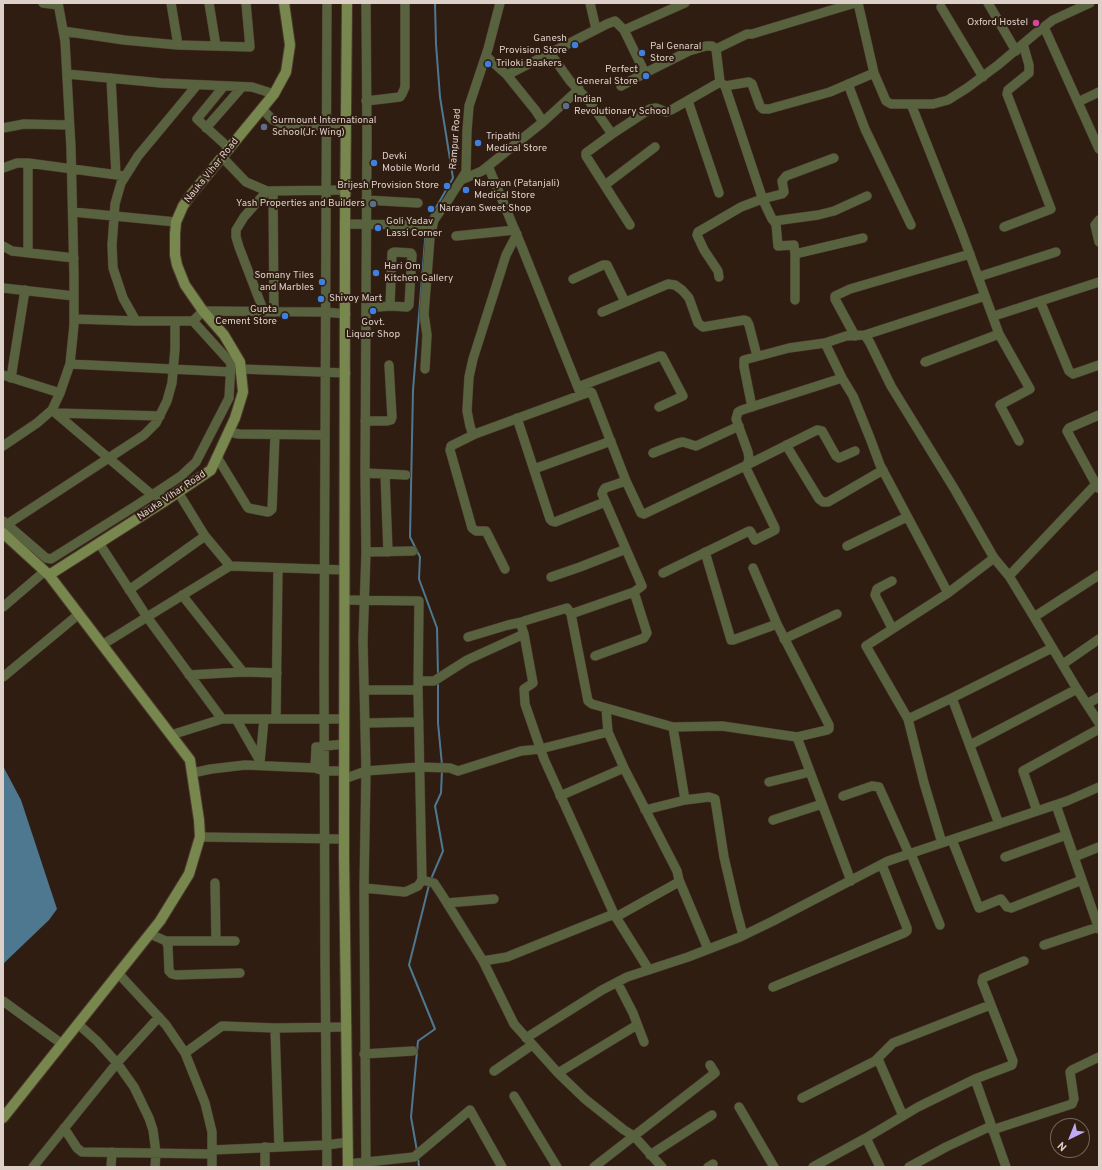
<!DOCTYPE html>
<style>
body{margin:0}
#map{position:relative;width:1102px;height:1170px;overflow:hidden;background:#301d12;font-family:Overpass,sans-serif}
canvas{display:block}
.frame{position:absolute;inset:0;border:4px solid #ddd0c9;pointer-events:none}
.north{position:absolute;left:1050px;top:1118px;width:40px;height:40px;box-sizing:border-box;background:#301d12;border:1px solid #75655b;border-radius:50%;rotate:223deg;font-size:11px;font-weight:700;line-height:16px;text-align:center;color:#ddd0c9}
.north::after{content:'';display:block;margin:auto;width:14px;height:18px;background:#c0a8f3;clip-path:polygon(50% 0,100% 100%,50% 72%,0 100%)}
</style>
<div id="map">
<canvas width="1102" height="1170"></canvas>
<div class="frame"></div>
<div class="north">N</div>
</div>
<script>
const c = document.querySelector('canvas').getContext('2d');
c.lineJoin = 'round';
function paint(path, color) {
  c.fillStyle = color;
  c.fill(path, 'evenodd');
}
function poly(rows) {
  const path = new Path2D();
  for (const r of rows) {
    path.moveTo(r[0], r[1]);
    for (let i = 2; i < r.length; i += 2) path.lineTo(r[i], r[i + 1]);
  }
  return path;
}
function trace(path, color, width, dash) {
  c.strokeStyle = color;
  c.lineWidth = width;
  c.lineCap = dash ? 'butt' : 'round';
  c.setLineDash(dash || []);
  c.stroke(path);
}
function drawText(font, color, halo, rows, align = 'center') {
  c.font = font + ' Overpass,sans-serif';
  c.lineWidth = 4;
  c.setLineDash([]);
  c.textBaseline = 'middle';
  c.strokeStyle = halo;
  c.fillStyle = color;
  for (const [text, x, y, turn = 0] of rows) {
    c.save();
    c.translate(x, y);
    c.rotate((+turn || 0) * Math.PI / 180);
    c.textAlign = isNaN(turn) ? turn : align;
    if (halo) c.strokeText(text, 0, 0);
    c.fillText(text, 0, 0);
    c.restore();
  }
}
const water = poly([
 [3,766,21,800,57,909,49,920,3,964]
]);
const stream = poly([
 [430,218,453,178,440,97,436,44,435,3],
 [426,228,413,390,410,537,420,557,419,579,437,628,438,675],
 [438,682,438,723,442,765],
 [431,879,443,851,435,806,441,793,442,770],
 [417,1151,411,1117,418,1041,435,1029,409,965,429,885],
 [418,1158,419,1167]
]);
const street = poly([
 [43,3,58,5],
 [209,3,216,46],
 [327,3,324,668,325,963,327,1167],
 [590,3,596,29],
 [858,3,874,73,886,101,891,104,933,104,948,100,967,88,998,65,1036,33,1053,20,1090,3],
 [988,3,1016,51],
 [941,7,983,77],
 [1044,27,1099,149],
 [624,30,645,73],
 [63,31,124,40,178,45,171,3],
 [178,45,250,47,246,3],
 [716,49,747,34,752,34,855,3],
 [550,53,570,81,589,101,612,134],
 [486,56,507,75,607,24,615,21,624,30,685,3],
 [67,74,161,83,252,87,274,94],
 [507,75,536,111,543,122],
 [111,78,116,175],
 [848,84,865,129,911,225],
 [224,86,197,119,230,149],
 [621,86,645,73,689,51,706,46,712,46,716,49,720,82,725,86,749,82,752,84,760,106,763,109,769,109,830,92,874,73],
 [725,86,763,200,772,219,776,224,778,246,794,245,795,254,863,238],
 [366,101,400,97,402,94,405,87,405,3],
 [688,101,719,193],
 [1078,102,1099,92],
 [911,104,962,233,999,334,1030,389,1000,405,1019,441],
 [262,109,273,120,284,125,346,126],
 [3,128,24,124,69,125],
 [206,128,242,87],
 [223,158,246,182,267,191,346,190],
 [28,163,28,253],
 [488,166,521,245,581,395,591,392,592,393,626,481,641,513,644,514,747,465,749,459,748,452,736,419,738,412,742,410,842,378,853,396,870,438,880,465,948,593],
 [3,168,17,163,28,163,125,176],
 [461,180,482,171,543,122,579,89],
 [605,185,655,147],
 [273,192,274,312],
 [366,200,418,203],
 [73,212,176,222],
 [1099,220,1095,225,1099,242],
 [774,221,818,215,834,211,867,196],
 [345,224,424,225,434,220,448,200,466,172,467,131,469,106,488,49,500,3],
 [630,225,586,156,586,153,612,134,650,109,656,108,666,112,673,109,720,82],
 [1004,227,1051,209,1007,94,1008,90,1029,73,1029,65,1023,44],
 [517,234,506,255,473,359,469,377,467,411,470,426,472,432,475,434,581,395],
 [456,236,515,230],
 [3,246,12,251,74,258],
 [719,277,718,271,704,250,697,235,698,232,741,207,762,199,782,194,784,192,782,181,786,176,834,158],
 [978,277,1056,252],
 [573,279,603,265,607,265,625,302],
 [3,288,74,296],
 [795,300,795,254],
 [1040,301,1069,371,1073,374,1099,365],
 [366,308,390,306,407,307,409,305,412,255,411,253,394,252,392,253,390,306],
 [264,312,239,247,236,237,236,230,244,217,267,191],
 [602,312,668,284,675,285,682,290,689,298,698,323,703,327,744,320,747,321,749,325,757,356],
 [994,316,1099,282],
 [136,321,123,298,113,268,112,245,115,204,121,183,138,156,197,85],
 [193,321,203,311,325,312,346,314],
 [865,335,870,343,891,386,955,490,994,558,948,593,866,646,908,719,924,783,942,843],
 [855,336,835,299,835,296,850,289,970,254],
 [925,362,999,334],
 [70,364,231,372],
 [241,369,346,373],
 [425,369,427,335,424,314,430,238,434,220],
 [3,375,60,393],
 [11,378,25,290],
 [842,378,825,343,846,336,865,335,985,296],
 [578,387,660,356,662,356,683,396,659,407],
 [752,407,744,367,744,360,789,348,825,343],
 [52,410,152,495,172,497],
 [56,413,160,416],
 [517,418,550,519,552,521,555,522,605,502],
 [365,421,387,421,391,420,392,417,389,365],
 [229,432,239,434,325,435],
 [475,434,451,446,450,450,472,528,476,531,486,531,505,569],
 [786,445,819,499,823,502,828,502,883,470],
 [3,446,37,423,52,410,60,393,70,364,74,325,74,277,71,148,65,41,58,3],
 [653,453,678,443,683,442,696,446,739,426],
 [217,457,248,508,268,512,270,511,272,509,275,435],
 [747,465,817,430,822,431,836,456,839,458,855,451],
 [534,469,611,441],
 [365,473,406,475],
 [385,474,388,552],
 [1098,488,1067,431,1069,428,1099,415],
 [178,492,205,536,230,566],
 [3,521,46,558,51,559,137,505,181,476,196,462,229,398,231,363,193,321,136,321,74,319],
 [3,527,144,435,156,423,167,401,172,383,175,349,175,321],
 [99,543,147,617,102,645],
 [847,546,907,517],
 [366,552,413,551],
 [705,552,731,640,733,640,777,624],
 [994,558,1009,576,1034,617],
 [753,568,777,624,829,725,829,729,827,730,797,737],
 [663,573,749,531,750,531,755,540,775,530,775,528,745,466],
 [1099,575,1034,617,1077,689,1099,723],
 [1009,576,1096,484],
 [551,577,580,567,626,549],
 [129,590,205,536],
 [182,595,243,672],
 [345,600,419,601,418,690,422,880,434,883,442,895,483,961,514,1024,558,1073,585,1099,624,1130,634,1136,662,1167],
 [3,607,45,571],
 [571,614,588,701,592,704,673,727,722,726,797,737,851,881],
 [892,628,875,595,877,589,892,581],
 [524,634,533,683,524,689,525,704,544,759,614,914,649,970],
 [468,637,508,625,522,622],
 [784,639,837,614],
 [595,656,644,638,647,633,634,592,642,586,602,494,603,491,605,488,626,481],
 [1063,664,1099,639],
 [189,675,243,672,277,673],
 [3,677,79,614],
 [418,681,434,681,467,660,524,634,521,625,524,621,567,608,571,614,634,592],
 [364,690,418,690],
 [1087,704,1099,697],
 [222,719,147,617,230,566,345,570],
 [236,719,260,761],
 [276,719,278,569],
 [908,719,952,698],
 [365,723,419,722],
 [673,727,685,800,709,797,715,799,724,857,736,909,743,935],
 [171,735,222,719,344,719],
 [970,745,1077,689],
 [260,762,264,719],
 [344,771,324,771,315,768,316,747,344,744],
 [192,773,211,769,245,765,315,768],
 [344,779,366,771,419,767,450,768,458,771,521,751,540,749,608,732],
 [769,782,810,772],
 [560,796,624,768,608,732,606,708],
 [843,796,872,786,879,787,909,854],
 [1056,805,1099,929],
 [645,810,685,800],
 [1037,811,1023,771,1099,729],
 [773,820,822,804],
 [999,824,952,698,1052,648],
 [200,837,344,839],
 [952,840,979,908,1001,899,1007,907,1011,908,1082,880],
 [911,854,940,925],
 [1005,857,1066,835],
 [1074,857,1099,847],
 [679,880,708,949],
 [215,883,216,941],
 [364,888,405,892,418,886,422,880],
 [447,903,494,899],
 [616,917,677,883,679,880,677,871,624,768],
 [150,934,166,941,168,946,169,971,172,974,176,975,240,973],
 [166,941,235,941],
 [1044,945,1098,927],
 [483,961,507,957,614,914],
 [118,973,166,1025,185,1053,205,1103,212,1132,212,1167],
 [617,982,633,1013,644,1042],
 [773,987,904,933,907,931,907,928,882,865],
 [3,1001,62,1044],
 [78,1024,97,1041,117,1063,134,1087,149,1118,153,1130,156,1153,155,1167],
 [275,1028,279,1147],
 [526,1038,602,990,627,977,688,957,740,937,773,921,888,861,1067,801,1099,787],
 [185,1053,222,1026,275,1028,347,1027],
 [364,1054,413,1051],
 [878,1059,903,1116],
 [494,1071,532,1045],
 [558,1073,637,1025],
 [975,1079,1006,1167],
 [514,1096,557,1167],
 [802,1098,875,1061,893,1043,990,1005],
 [739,1107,774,1167],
 [64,1128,77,1148,82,1152,212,1154],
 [992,1130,1072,1104,1074,1099,1070,1072,1072,1070,1099,1057],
 [866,1138,880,1167],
 [265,1147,265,1167],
 [212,1150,327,1145,348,1142],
 [650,1155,712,1115],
 [348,1164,414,1157,470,1110,502,1167],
 [33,1167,117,1063,159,1017],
 [111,1167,112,1152],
 [366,1167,364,888,366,771,363,641,366,552,365,473,367,137,366,3],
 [594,1167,715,1073,710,1065],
 [708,1167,713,1164],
 [813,1167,866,1138,918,1107,975,1079,1012,1065,1013,1061,982,982,983,978,1024,961],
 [909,1167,946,1147,991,1126]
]);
const secondary = poly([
 [347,3,345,224,344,856,348,1167],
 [3,533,49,575,190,760,199,820,200,837,189,874,160,921,3,1118],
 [49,575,162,503,211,470,235,418,243,392,240,362,224,335,203,311,185,285,177,265,175,255,175,234,176,222,183,206,190,196,274,94,286,72,290,45,284,3]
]);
const markers = [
 [1036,23,4,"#d1479c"],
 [575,45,4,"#3f7fe0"],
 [642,53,4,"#3f7fe0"],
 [488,64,4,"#3f7fe0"],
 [646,76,4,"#3f7fe0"],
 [566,106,4,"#5c6f8a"],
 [264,127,4,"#5c6f8a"],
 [478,143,4,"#3f7fe0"],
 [374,163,4,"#3f7fe0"],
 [447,186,4,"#3f7fe0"],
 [466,190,4,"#3f7fe0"],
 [373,204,4,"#5c6f8a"],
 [431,209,4,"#3f7fe0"],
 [378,228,4,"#3f7fe0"],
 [376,273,4,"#3f7fe0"],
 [322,282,4,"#3f7fe0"],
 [321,299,4,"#3f7fe0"],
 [373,311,4,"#3f7fe0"],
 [285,316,4,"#3f7fe0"]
];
const poiNames = [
 ["Oxford Hostel",1028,23,"right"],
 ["Ganesh",567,39,"right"],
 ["Provision Store",567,51,"right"],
 ["Pal Genaral",650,47],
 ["Store",650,59],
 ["Triloki Baakers",496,64],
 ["Perfect",638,70,"right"],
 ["General Store",638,82,"right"],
 ["Indian",574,100],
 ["Revolutionary School",574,112],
 ["Surmount International",272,121],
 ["School(Jr. Wing)",272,133],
 ["Tripathi",486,137],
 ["Medical Store",486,149],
 ["Devki",382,157],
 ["Mobile World",382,169],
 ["Narayan (Patanjali)",474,184],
 ["Medical Store",474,196],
 ["Brijesh Provision Store",439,186,"right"],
 ["Yash Properties and Builders",365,204,"right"],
 ["Narayan Sweet Shop",439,209],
 ["Goli Yadav",386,222],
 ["Lassi Corner",386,234],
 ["Hari Om",384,267],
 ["Kitchen Gallery",384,279],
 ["Somany Tiles",314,276,"right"],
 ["and Marbles",314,288,"right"],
 ["Shivoy Mart",329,299],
 ["Gupta",277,310,"right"],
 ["Cement Store",277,322,"right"],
 ["Govt.",373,323,"center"],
 ["Liquor Shop",373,335,"center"]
];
const streetNames = [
 ["Rampur Road",456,139,-86],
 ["Nauka Vihar Road",212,171,-51],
 ["Nauka Vihar Road",172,496,-34]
];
paint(water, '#4d7890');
trace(stream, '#4d7890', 2);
trace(street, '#4c3a2f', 10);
trace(secondary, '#4c3a2f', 12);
trace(street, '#59623f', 9);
trace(secondary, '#78874e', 10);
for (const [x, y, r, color] of markers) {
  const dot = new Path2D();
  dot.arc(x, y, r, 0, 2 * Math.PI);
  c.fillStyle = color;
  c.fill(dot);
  trace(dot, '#301d12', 1.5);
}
drawText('10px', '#ddd0c9', '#301d12', poiNames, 'left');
drawText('10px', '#ddd0c9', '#301d12', streetNames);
</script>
